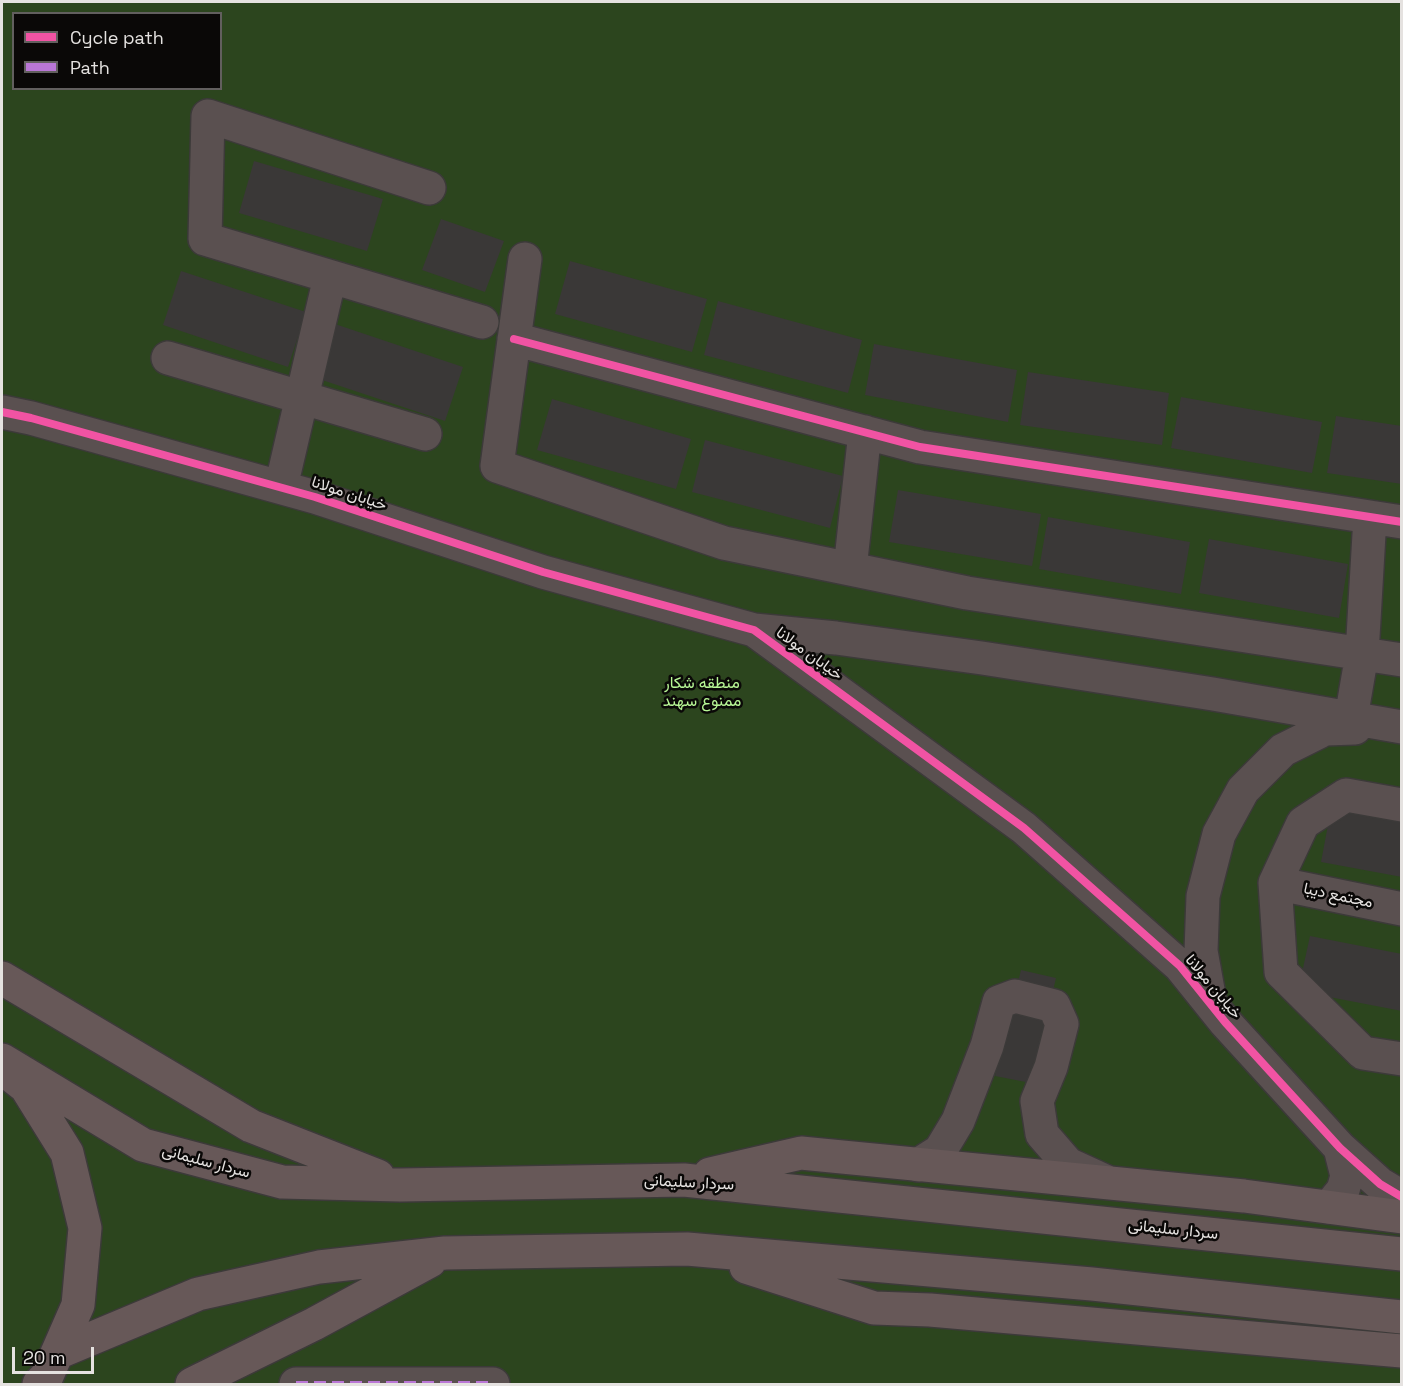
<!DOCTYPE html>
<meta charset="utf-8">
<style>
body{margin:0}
#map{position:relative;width:1403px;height:1386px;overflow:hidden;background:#211f1d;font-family:"Space Grotesk",sans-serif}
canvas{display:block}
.frame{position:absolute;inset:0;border:3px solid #e5e2e0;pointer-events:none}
.legend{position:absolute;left:12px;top:12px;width:210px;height:78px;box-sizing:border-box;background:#0a0807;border:2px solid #625f5e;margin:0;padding:8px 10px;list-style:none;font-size:18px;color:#e5e2e0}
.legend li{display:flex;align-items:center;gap:12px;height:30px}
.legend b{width:30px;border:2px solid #625f5e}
.scale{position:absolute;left:12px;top:1347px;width:82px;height:27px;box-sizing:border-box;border:3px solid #e5e2e0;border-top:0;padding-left:8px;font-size:18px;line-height:21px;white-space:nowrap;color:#e5e2e0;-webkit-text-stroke:4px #0a0807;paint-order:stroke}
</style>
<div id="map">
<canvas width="1403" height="1386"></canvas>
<div class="frame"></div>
<ul class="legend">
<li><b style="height:8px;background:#f153a3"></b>Cycle path</li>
<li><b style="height:8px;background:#ba77d6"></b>Path</li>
</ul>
<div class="scale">20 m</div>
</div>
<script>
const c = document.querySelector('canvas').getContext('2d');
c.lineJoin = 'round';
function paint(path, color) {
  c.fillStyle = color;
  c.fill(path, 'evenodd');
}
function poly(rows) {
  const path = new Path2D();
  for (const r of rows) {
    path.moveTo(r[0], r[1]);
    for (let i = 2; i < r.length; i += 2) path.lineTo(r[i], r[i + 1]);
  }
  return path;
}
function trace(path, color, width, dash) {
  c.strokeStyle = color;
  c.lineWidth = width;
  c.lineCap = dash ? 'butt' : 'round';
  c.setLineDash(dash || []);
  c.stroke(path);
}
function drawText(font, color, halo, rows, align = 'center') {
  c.font = font + ' "Space Grotesk",Vazirmatn,sans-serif';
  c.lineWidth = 5;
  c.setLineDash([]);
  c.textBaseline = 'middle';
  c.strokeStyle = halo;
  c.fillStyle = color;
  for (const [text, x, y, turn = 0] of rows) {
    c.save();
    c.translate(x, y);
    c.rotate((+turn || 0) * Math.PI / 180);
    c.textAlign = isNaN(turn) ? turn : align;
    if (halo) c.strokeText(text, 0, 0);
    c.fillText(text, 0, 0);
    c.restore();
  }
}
const green = poly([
 [2,2,1401,2,1401,1384,2,1384],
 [14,14,220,14,220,88,14,88]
]);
const building = poly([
 [254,161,383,199,367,251,239,213],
 [441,219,504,241,485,292,422,270],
 [570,261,707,299,692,352,555,314],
 [181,271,306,312,288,367,163,325],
 [718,301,862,340,848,393,704,355],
 [335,324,463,367,445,421,316,378],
 [874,344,1017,370,1008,422,865,395],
 [1028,372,1169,393,1162,445,1020,425],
 [1181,397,1322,422,1312,473,1171,448],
 [552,399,691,439,676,489,537,450],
 [1336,416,1402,426,1402,484,1327,473],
 [705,440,843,476,830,528,692,492],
 [898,490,1041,514,1032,566,889,542],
 [1048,517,1190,542,1181,594,1039,569],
 [1209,539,1348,564,1339,618,1199,593],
 [1331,809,1402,822,1402,877,1321,862],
 [1310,936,1402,954,1402,1011,1298,991],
 [1021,970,1056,978,1031,1083,995,1076]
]);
const minor = poly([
 [429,188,208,116,205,239,482,322],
 [525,259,497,466,724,543,967,593,1402,660],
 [514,339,920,447,1402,522],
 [168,358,425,434],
 [2,412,31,418,315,497,543,572,754,630,1024,828,1180,966,1225,1022,1340,1148,1380,1184,1402,1197],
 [281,487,330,277],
 [850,569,865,432],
 [754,630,836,638,982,658,1213,694,1402,727],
 [1351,718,1362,654,1370,517],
 [1402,805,1346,795,1303,823,1275,883,1281,972,1363,1053,1402,1059],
 [1275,883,1402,909],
 [1210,1001,1201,951,1203,896,1219,834,1243,790,1283,750,1325,729,1355,728],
 [918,1165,940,1151,958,1121,987,1046,999,1002,1015,996,1054,1006,1062,1024,1051,1067,1037,1101,1042,1134,1068,1164,1105,1181],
 [1329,1207,1343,1190,1347,1176,1340,1148],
 [296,1384,493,1384]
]);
const major = poly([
 [2,978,251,1126,378,1176],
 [2,1060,143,1145,282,1182,400,1185,684,1180,1402,1254],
 [12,1076,26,1087,67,1153,85,1228,78,1305,47,1376,39,1384],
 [710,1174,801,1153,1244,1196,1402,1217],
 [746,1267,874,1308,930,1310,1402,1351],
 [57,1353,198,1294,319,1267,445,1253,687,1249,1092,1284,1402,1317],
 [192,1384,314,1324,430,1261]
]);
const quiet = poly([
 [296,1384,493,1384]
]);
const cycleway = poly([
 [514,339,920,447,1402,522],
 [2,412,31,418,315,497,543,572,754,630,1024,828,1180,966,1225,1022,1340,1148,1380,1184,1402,1197]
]);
const streetNames = [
 ["خیابان مولانا",349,494,18],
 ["خیابان مولانا",809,654,36],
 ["مجتمع دیبا",1338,896,12],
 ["خیابان مولانا",1213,987,50],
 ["سردار سلیمانی",206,1162,15],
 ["سردار سلیمانی",689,1183,3],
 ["سردار سلیمانی",1173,1230,6]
];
const parkNames = [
 ["منطقه شکار",702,684],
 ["ممنوع سهند",702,702]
];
paint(green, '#2c451e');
paint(building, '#3a3837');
trace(minor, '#3c3a39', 36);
trace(major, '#3c3a39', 36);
trace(minor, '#5a5050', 33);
trace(major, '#675858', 33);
trace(quiet, '#ba77d6', 6, [12, 6]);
trace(cycleway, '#f153a3', 8);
drawText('16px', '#e5e2e0', '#0a0807', streetNames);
drawText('16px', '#b7f695', '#0a0807', parkNames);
</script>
